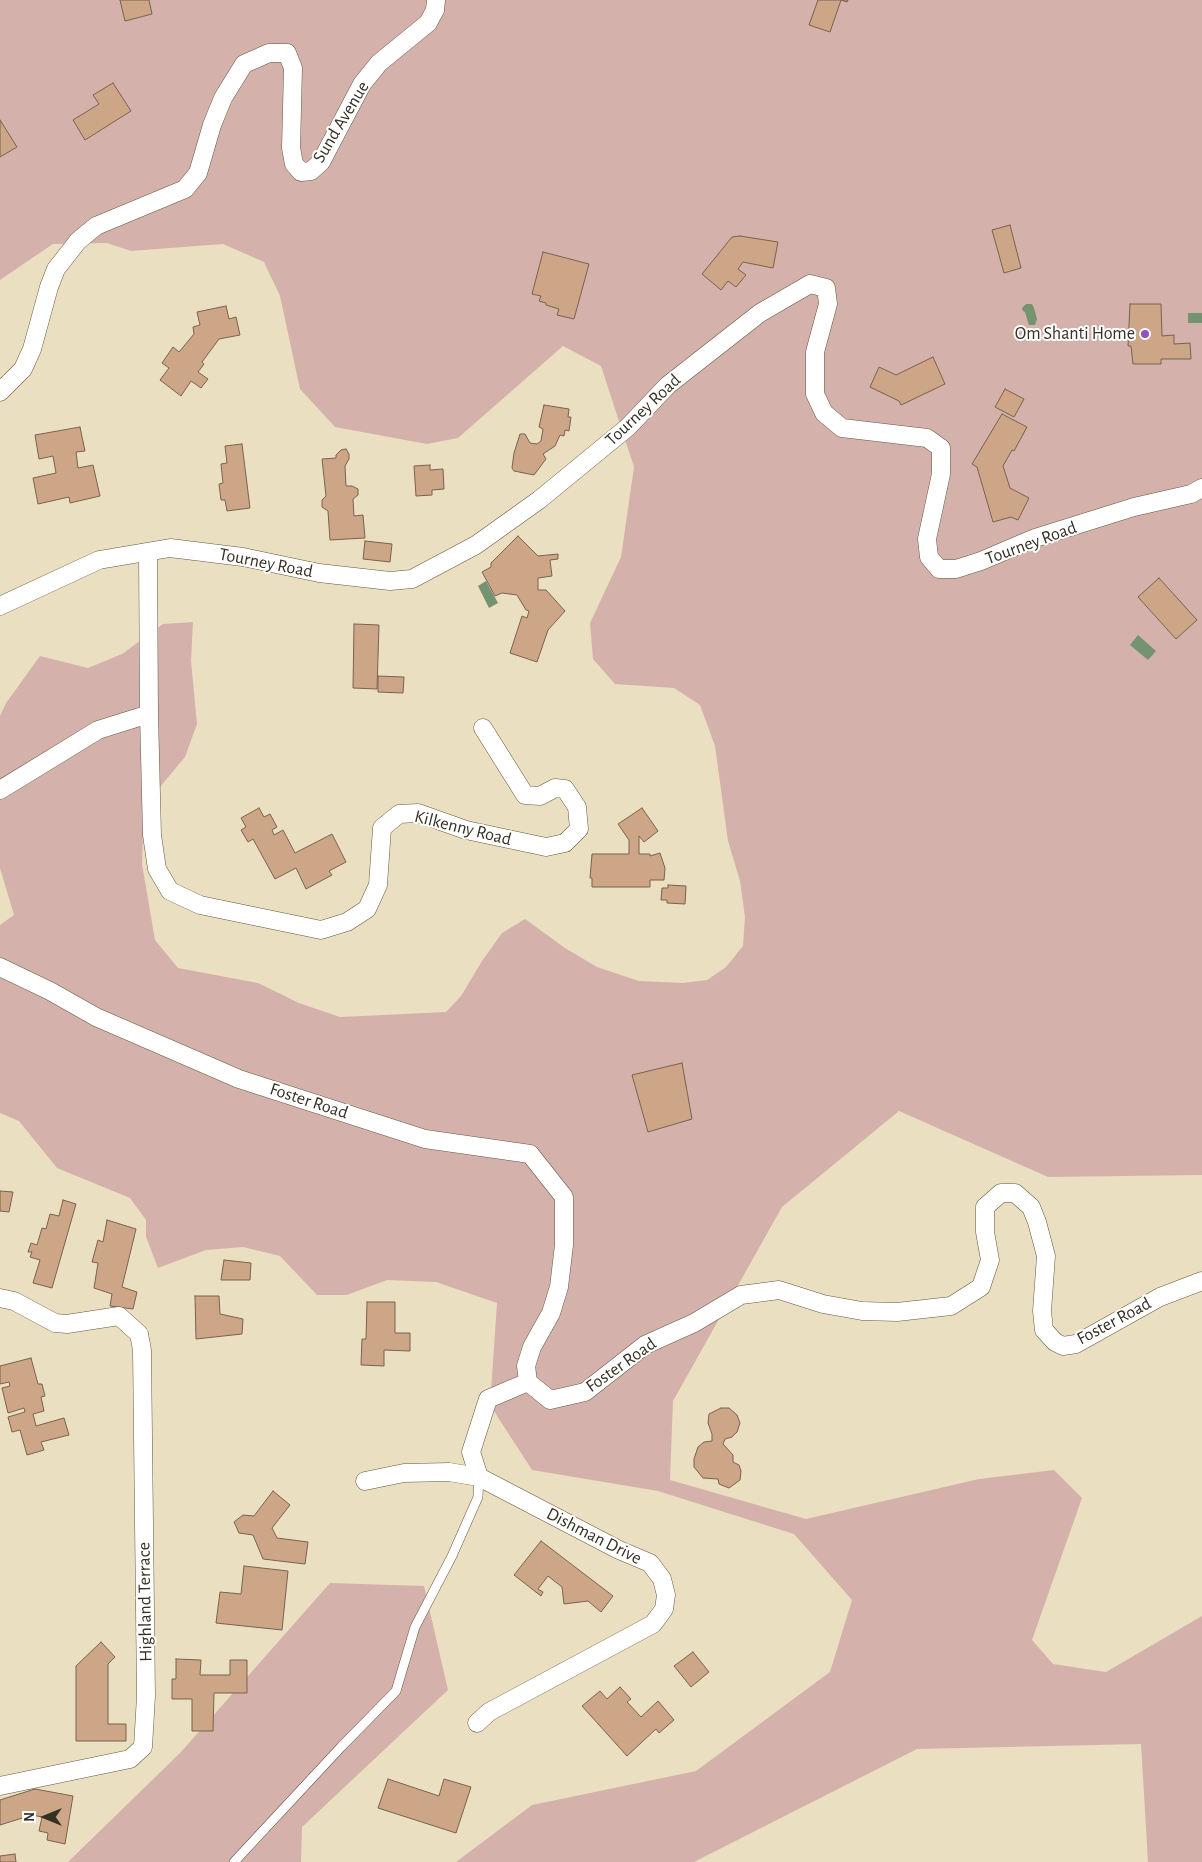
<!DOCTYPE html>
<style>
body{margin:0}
#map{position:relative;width:1202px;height:1862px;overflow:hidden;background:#ebdfc1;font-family:"Alegreya Sans",sans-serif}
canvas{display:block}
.north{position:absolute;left:20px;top:1792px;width:50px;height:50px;-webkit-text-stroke:4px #fff;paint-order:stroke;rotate:270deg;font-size:14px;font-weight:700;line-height:20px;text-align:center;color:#353024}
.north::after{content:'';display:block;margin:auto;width:18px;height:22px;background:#353024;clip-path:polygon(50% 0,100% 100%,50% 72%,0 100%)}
</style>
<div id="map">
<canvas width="1202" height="1862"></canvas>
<div class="north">N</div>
</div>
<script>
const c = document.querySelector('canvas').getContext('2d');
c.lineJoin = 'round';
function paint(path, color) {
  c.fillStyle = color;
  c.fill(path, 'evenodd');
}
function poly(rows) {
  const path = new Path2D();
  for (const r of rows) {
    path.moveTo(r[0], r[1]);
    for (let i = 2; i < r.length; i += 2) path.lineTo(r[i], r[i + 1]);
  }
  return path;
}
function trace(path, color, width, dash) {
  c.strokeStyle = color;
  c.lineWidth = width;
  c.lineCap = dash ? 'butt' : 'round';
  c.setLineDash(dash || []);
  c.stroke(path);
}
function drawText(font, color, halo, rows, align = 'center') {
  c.font = font + ' "Alegreya Sans",sans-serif';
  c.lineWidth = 4;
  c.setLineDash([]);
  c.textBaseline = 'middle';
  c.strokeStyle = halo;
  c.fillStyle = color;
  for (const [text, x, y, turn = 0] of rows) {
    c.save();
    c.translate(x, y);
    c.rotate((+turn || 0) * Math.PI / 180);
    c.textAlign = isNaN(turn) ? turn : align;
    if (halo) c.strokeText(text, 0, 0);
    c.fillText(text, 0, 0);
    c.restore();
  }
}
const green = poly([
 [0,0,1202,0,1202,1175,1048,1177,899,1111,782,1207,673,1401,670,1480,806,1519,979,1479,1054,1470,1082,1498,1032,1640,1053,1664,1106,1672,1202,1616,1202,1862,1148,1862,1141,1744,917,1749,694,1862,456,1862,532,1805,696,1771,830,1672,852,1600,794,1534,658,1491,532,1470,490,1405,497,1303,436,1282,387,1280,347,1295,317,1295,280,1256,243,1247,206,1250,158,1268,146,1237,146,1220,130,1198,57,1168,19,1121,0,1113,0,925,14,915,0,868,0,716,6,703,40,656,88,668,122,654,163,624,193,622,191,661,197,724,185,757,144,806,142,864,155,940,178,968,258,983,299,1003,340,1017,446,1012,461,996,482,961,502,933,525,919,565,948,597,967,639,981,683,983,707,980,726,967,743,946,745,917,740,881,728,841,715,746,700,705,674,688,615,684,593,659,590,623,621,557,634,467,601,366,563,346,458,438,427,444,335,427,300,389,280,296,264,262,223,244,131,251,107,243,53,244,0,280],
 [330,1583,424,1586,448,1690,302,1827,301,1862,68,1862,181,1752]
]);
const water = poly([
 [1026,304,1032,304,1034,308,1037,319,1035,325,1029,325,1025,312,1023,311,1022,308],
 [1188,313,1202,313,1202,323,1188,323],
 [486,581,498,603,489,608,478,586],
 [1138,635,1156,651,1148,660,1130,645]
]);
const building = poly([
 [120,0,149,0,152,14,125,21,120,0],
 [818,0,848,0,847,2,841,0,830,32,809,25,818,0],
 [113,83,131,111,85,140,73,120,99,104,93,95,113,83],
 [0,120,17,147,0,157,0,120],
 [1010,225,1021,268,1004,273,992,230,1010,225],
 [740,236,778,242,773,268,743,262,738,269,746,275,736,287,728,281,721,290,702,274,732,237,740,236],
 [543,252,589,264,574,319,557,315,559,309,546,305,546,303,539,301,541,296,532,294,543,252],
 [1130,304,1161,304,1162,336,1174,335,1174,344,1190,343,1191,359,1161,359,1161,364,1133,364,1131,346,1128,346,1130,304],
 [226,306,229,319,236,317,240,335,219,339,202,362,204,364,198,372,208,379,201,388,191,381,181,396,160,380,169,368,162,363,173,347,179,352,194,334,193,327,200,325,197,312,226,306],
 [933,357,945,384,901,405,899,401,870,387,879,367,896,375,933,357],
 [1005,389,1024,399,1014,417,995,407,1005,389],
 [544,405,569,409,568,417,571,417,569,431,565,430,564,436,560,435,555,446,543,454,546,459,534,475,514,471,512,468,514,453,520,434,525,434,530,443,537,444,541,441,543,429,539,427,544,405],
 [1002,414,1027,427,1014,451,1012,450,1003,466,1010,488,1029,498,1018,520,1011,517,993,522,977,467,972,464,1002,414],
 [80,427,85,451,76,452,78,468,93,465,100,496,70,503,69,497,38,504,33,478,56,473,53,456,39,459,35,435,80,427],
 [242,444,250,508,227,511,225,500,221,500,219,484,223,483,221,464,227,463,225,446,242,444],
 [346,449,349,454,349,459,345,466,346,486,352,486,358,489,358,495,353,499,354,516,363,515,365,538,330,540,328,511,322,507,322,500,326,496,322,459,336,458,336,455,341,450,346,449],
 [430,465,430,470,443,469,444,489,432,490,432,495,416,496,414,466,430,465],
 [518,536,538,556,558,554,558,559,550,560,552,576,538,578,538,590,546,590,565,611,548,630,537,662,510,653,522,616,527,618,529,611,526,610,517,595,502,593,495,596,482,572,491,567,491,563,518,536],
 [365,541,392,544,390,562,363,559,365,541],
 [1159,578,1197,620,1176,639,1138,597,1159,578],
 [354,624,379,625,377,689,353,688,354,624],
 [378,676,404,677,403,693,378,692,378,676],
 [259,808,264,817,270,814,277,827,272,830,274,835,283,830,295,853,332,834,346,862,329,871,332,875,306,889,296,868,275,879,253,839,248,842,241,830,246,827,241,818,259,808],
 [642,808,658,831,644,842,639,836,639,854,650,854,650,856,660,853,665,868,664,880,650,880,650,887,592,887,592,878,590,878,592,854,629,854,629,840,618,824,642,808],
 [668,885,686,886,685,904,667,903,667,900,661,900,662,888,668,888,668,885],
 [682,1063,692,1119,648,1132,632,1075,682,1063],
 [0,1191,13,1192,9,1212,0,1211,0,1191],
 [63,1200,76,1204,52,1288,33,1283,40,1260,30,1257,32,1252,28,1252,31,1243,37,1245,42,1228,46,1229,50,1214,59,1216,63,1200],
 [107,1220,136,1229,122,1287,137,1292,133,1309,110,1306,112,1294,94,1288,98,1263,92,1262,98,1240,103,1242,107,1220],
 [224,1260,251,1263,250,1280,221,1280,224,1260],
 [195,1296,219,1296,220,1314,243,1319,242,1334,196,1339,195,1296],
 [367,1302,395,1302,395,1333,410,1333,410,1351,384,1350,384,1366,361,1365,362,1339,366,1339,367,1302],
 [31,1358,38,1384,42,1384,45,1396,41,1397,44,1411,33,1414,36,1426,64,1418,69,1435,41,1442,44,1450,27,1455,20,1430,12,1432,8,1417,25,1412,24,1408,8,1413,2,1388,10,1386,9,1382,0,1384,0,1366,31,1358],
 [721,1408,729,1408,737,1415,740,1423,737,1432,732,1437,725,1439,723,1444,733,1455,733,1462,739,1465,741,1471,740,1480,729,1488,719,1484,718,1479,703,1478,694,1467,694,1459,698,1447,704,1442,712,1441,712,1434,708,1423,709,1414,721,1408],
 [273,1491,290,1505,272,1528,277,1538,308,1542,305,1564,263,1559,253,1535,239,1533,234,1522,243,1515,254,1516,273,1491],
 [541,1541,613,1596,601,1612,588,1601,564,1604,562,1587,548,1576,538,1589,543,1592,541,1596,514,1575,541,1541],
 [244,1566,288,1571,282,1630,216,1623,220,1592,241,1594,244,1566],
 [101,1642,115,1657,108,1664,108,1724,126,1724,126,1741,76,1741,76,1666,101,1642],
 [693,1652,709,1672,691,1687,674,1666,693,1652],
 [176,1659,201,1660,200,1675,230,1675,230,1660,247,1660,247,1693,214,1693,213,1731,192,1731,192,1699,172,1699,172,1679,176,1679,176,1659],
 [620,1687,631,1699,627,1702,641,1717,658,1701,674,1720,659,1733,656,1729,627,1756,582,1706,600,1691,607,1699,620,1687],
 [388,1779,439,1796,444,1779,471,1787,456,1833,378,1808,388,1779],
 [35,1789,73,1796,65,1844,47,1840,48,1833,39,1831,42,1817,32,1815,0,1825,0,1800,35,1789],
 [15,1854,16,1862,0,1862,0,1856,15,1854]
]);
const service = poly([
 [234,1862,341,1747,396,1691,415,1627,452,1556,478,1497,479,1477]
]);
const minor = poly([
 [0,392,23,369,32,349,49,287,56,269,78,241,96,226,185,189,198,173,212,125,223,98,244,64,269,53,287,53,293,68,291,148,294,164,301,172,311,171,321,162,362,84,379,63,428,23,435,10,436,0],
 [0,606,99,560,170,548,243,557,319,573,390,581,412,579,476,545,539,500,628,427,668,385,760,313,810,284,826,288,828,304,815,352,815,394,824,413,842,428,927,438,941,448,941,474,927,539,929,557,939,569,956,569,981,561,1035,538,1134,507,1191,494,1202,488],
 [149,714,152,835,157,869,170,891,200,905,321,930,347,922,367,909,378,885,382,828,399,814,418,813,466,830,546,847,565,843,579,829,577,807,565,789,555,788,540,796,525,795,483,728],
 [0,790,98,730,149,714,148,553],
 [0,967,50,991,96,1017,239,1079,425,1139,530,1154,564,1197,564,1245,559,1287,551,1313,532,1347,526,1366,528,1382,550,1400,585,1392,645,1345,694,1323,741,1295,779,1290,823,1304,862,1311,897,1312,951,1306,981,1287,990,1260,985,1232,985,1207,1001,1193,1015,1193,1031,1207,1037,1222,1046,1256,1042,1311,1044,1330,1055,1342,1063,1346,1076,1344,1160,1297,1202,1281],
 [0,1298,14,1301,55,1323,67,1324,119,1316,139,1334,142,1350,146,1696,143,1747,130,1759,0,1786],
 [479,1477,471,1452,488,1399,528,1382],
 [365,1481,404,1473,449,1472,479,1477,619,1550,650,1563,662,1579,666,1595,664,1609,653,1624,489,1712,477,1723]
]);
const markers = [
 [1145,334,5,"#964ec1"]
];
const streetNames = [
 ["Sund Avenue",341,122,-59],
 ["Tourney Road",643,410,-43],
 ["Tourney Road",1031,543,-20],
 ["Tourney Road",266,563,11],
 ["Kilkenny Road",463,828,14],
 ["Foster Road",309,1101,18],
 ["Foster Road",1114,1321,-28],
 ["Foster Road",621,1365,-35],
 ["Dishman Drive",594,1536,27],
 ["Highland Terrace",145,1602,-91]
];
const poiNames = [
 ["Om Shanti Home",1135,334]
];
paint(green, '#d4b2ab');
paint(water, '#739371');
paint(building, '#cca687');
trace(building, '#79624e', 1);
trace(service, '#64593f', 10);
trace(minor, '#64593f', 19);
trace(service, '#fff', 9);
trace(minor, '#fff', 18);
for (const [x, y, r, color] of markers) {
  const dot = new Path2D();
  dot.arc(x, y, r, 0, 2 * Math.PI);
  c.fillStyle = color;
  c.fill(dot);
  trace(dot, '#fff', 2);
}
drawText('18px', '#353024', '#fff', streetNames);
drawText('18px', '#353024', '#fff', poiNames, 'right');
</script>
